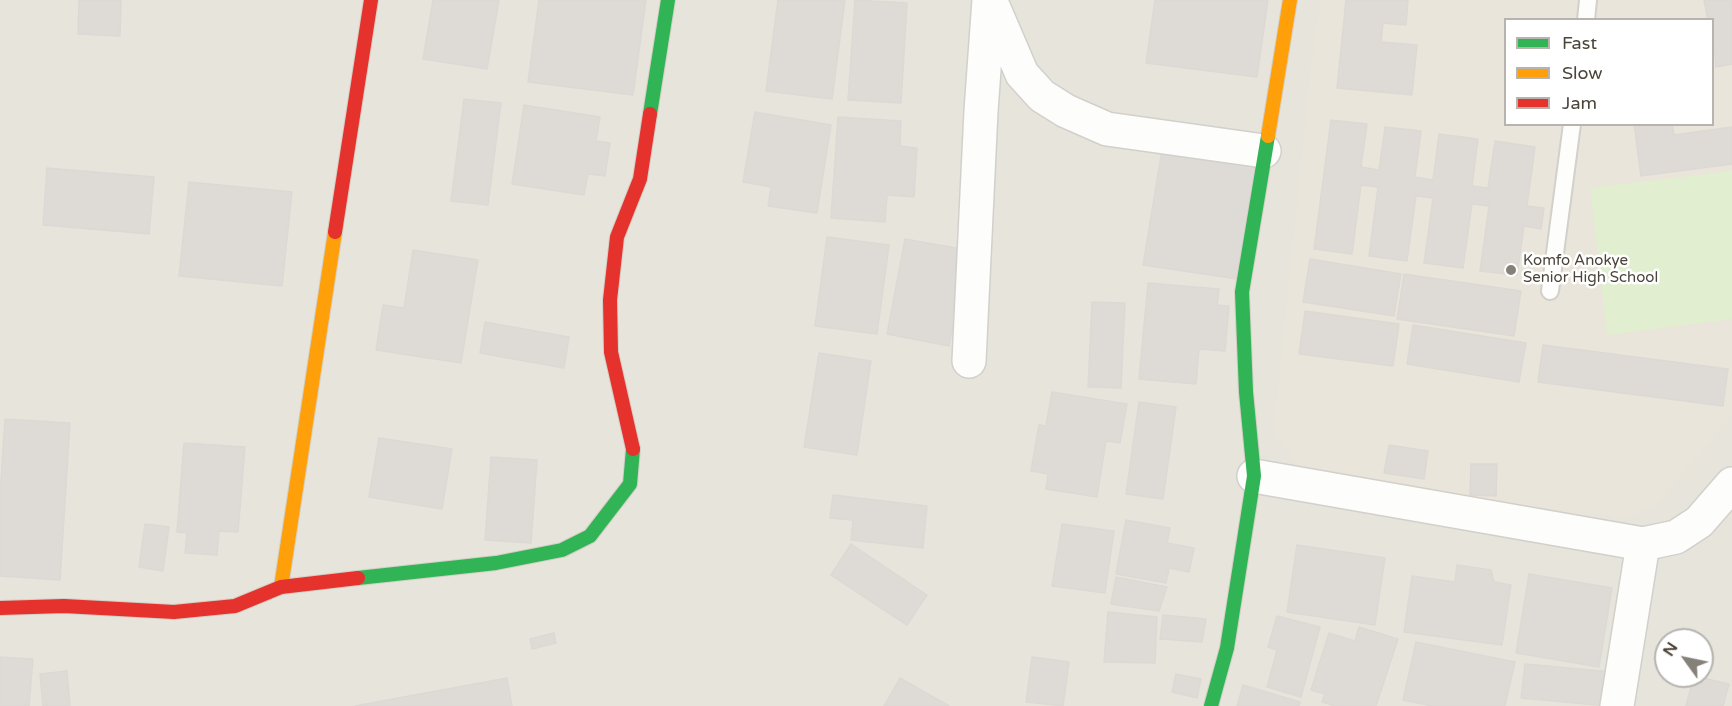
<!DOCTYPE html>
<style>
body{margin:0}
#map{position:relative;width:1732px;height:706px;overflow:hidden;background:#f4f2ee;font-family:"Varela Round",sans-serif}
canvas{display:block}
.legend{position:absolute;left:1504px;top:18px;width:210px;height:108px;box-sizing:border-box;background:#fff;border:2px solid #b7b4b0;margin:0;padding:8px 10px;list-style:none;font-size:18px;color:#4b4439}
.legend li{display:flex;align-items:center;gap:12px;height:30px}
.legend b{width:30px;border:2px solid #b7b4b0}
.north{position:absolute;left:1654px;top:628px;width:60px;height:60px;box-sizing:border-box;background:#fff;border:2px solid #b7b4b0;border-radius:50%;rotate:303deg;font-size:16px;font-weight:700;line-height:24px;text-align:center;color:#4b4439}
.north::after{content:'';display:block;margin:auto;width:21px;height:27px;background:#868178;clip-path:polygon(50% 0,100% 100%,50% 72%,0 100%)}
</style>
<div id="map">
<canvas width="1732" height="706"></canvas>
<ul class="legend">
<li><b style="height:8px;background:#30b455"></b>Fast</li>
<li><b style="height:8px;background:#ff9f0a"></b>Slow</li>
<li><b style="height:8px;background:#e5322d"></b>Jam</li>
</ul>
<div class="north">N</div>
</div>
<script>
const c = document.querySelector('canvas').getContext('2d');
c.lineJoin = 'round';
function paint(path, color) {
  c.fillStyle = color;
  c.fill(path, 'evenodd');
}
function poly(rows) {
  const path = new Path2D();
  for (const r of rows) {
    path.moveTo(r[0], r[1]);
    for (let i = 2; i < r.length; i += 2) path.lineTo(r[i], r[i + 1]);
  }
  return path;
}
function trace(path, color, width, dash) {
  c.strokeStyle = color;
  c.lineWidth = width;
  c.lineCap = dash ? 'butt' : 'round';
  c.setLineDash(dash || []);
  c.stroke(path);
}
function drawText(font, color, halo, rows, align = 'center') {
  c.font = font + ' "Varela Round",sans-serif';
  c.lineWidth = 5;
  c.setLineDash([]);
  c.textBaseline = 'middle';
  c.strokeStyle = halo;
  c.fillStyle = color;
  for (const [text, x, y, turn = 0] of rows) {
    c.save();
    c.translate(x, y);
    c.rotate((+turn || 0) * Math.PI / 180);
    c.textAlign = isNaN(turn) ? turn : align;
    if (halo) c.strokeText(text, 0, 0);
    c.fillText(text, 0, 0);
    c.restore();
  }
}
const residential = poly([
 [0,0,1732,0,1732,706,0,706],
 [1506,20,1712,20,1712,124,1506,124],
 [1666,640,1702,640,1702,676,1666,676]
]);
const education = poly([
 [1321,0,1732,0,1732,415,1656,505,1627,518,1306,476,1274,433,1311,66],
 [1506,20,1712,20,1712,124,1506,124]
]);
const green = poly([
 [1732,171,1732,319,1607,335,1590,188]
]);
const building = poly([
 [79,0,121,0,120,36,78,34,79,0],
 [433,0,499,0,487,69,423,59,433,0],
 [539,0,646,0,633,95,528,82,539,0],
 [778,0,845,0,832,99,766,91,778,0],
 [855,0,907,3,901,103,848,100,855,0],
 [1155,0,1268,0,1257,77,1146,63,1155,0],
 [1346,0,1408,0,1406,25,1383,23,1381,42,1417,45,1412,95,1337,88,1346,0],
 [1704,0,1732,0,1732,64,1716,67,1712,20,1708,20,1704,0],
 [464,99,501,103,488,205,451,201,464,99],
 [524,105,600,117,596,141,610,143,605,176,588,174,584,195,512,184,524,105],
 [755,112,831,125,817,213,768,206,771,187,743,182,755,112],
 [838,117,901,121,900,146,917,148,914,197,887,195,885,222,831,218,838,117],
 [1331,120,1367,124,1361,167,1379,170,1385,127,1421,131,1415,177,1433,180,1439,134,1478,139,1472,186,1488,188,1495,141,1535,147,1527,206,1544,208,1541,229,1524,226,1517,275,1480,271,1489,206,1472,204,1463,268,1424,263,1433,198,1416,196,1407,261,1369,256,1378,187,1361,185,1352,254,1314,249,1331,120],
 [1634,124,1672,124,1674,135,1732,127,1732,164,1641,176,1634,124],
 [1162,150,1256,165,1237,279,1143,265,1162,150],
 [47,168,154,177,149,234,43,225,47,168],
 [189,182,292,192,282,286,179,276,189,182],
 [827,237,889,245,877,334,815,326,827,237],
 [905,239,967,250,949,346,887,334,905,239],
 [413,250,478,260,461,363,376,350,383,305,404,308,413,250],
 [1310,259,1401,274,1394,316,1303,302,1310,259],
 [1404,274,1521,291,1514,336,1397,319,1404,274],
 [1148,283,1219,289,1217,305,1229,306,1225,351,1199,349,1196,384,1139,379,1148,283],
 [1092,302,1125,303,1121,388,1088,387,1092,302],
 [1305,311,1399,324,1393,366,1299,354,1305,311],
 [485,322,569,337,564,368,480,353,485,322],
 [1413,325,1526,343,1519,382,1407,364,1413,325],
 [1543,345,1728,369,1723,406,1538,382,1543,345],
 [819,353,871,361,857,455,804,447,819,353],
 [1052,392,1127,404,1120,443,1106,441,1097,497,1046,489,1048,474,1031,471,1039,425,1046,426,1052,392],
 [1139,402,1176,407,1163,499,1126,494,1139,402],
 [5,419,70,423,60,580,0,576,0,496,5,419],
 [379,438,452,449,442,509,369,497,379,438],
 [184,443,245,447,238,532,219,531,217,555,185,553,187,533,177,532,184,443],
 [1389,445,1428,451,1424,479,1384,473,1389,445],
 [491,457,537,460,531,543,485,540,491,457],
 [1471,464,1497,464,1496,496,1470,495,1471,464],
 [833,495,927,506,923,548,851,540,853,520,830,518,833,495],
 [1126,520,1170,528,1167,543,1194,548,1189,572,1169,568,1166,583,1116,574,1126,520],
 [145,524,169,527,163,571,139,567,145,524],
 [1062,524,1114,531,1105,593,1052,586,1062,524],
 [851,544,927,595,907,625,831,575,851,544],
 [1297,545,1385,558,1375,625,1287,612,1297,545],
 [1457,565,1491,570,1494,582,1511,585,1502,645,1404,632,1412,576,1455,582,1457,565],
 [1529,574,1612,588,1599,667,1516,653,1529,574],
 [1116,577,1167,587,1159,611,1111,604,1116,577],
 [1108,612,1157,617,1155,663,1104,662,1108,612],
 [1163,615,1206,619,1202,642,1160,639,1163,615],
 [1277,616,1320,627,1301,697,1267,687,1277,650,1268,647,1277,616],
 [1359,627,1398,639,1376,706,1335,706,1322,702,1325,694,1311,690,1329,633,1355,641,1359,627],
 [554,633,556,643,532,649,530,639,554,633],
 [1416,642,1515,662,1505,706,1432,706,1403,700,1416,642],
 [0,657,33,659,29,706,0,706,0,657],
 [1032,657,1069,662,1063,706,1026,702,1032,657],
 [1525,664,1612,672,1608,706,1521,698,1525,664],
 [67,671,70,706,43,706,40,674,67,671],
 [1176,674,1201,679,1197,698,1172,692,1176,674],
 [1694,676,1729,684,1723,706,1686,706,1694,676],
 [507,678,512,706,355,706,507,678],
 [900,678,949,706,884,706,900,678],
 [1243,685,1300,702,1299,706,1237,706,1243,685]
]);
const lane = poly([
 [1586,20,1588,0],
 [1550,291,1572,124]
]);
const street = poly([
 [992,4,1022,74,1042,96,1066,111,1107,129,1264,151],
 [969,361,981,111,989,0],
 [1254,476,1643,544,1676,537,1699,522,1732,484],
 [1617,706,1643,544]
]);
const fast = poly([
 [650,114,668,0],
 [358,578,496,563,562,550,590,536,630,484,633,449],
 [1211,706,1227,648,1254,476,1246,392,1242,292,1268,136]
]);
const slow = poly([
 [1268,136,1290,0],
 [281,587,335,232]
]);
const jam = poly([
 [335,232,371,0],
 [633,449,611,352,610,300,617,237,640,179,650,114],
 [0,608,64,606,174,612,235,606,281,587,358,578]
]);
const markers = [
 [1511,270,6,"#868178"]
];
const poiNames = [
 ["Komfo Anokye",1523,261],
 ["Senior High School",1523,278]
];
paint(residential, '#e7e4dc');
paint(education, '#eae5da');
paint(green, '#e1eecf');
paint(building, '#dedbd6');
trace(building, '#dcd9d4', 1.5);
trace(lane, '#d2d0cb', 20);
trace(street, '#d2d0cb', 36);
trace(fast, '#d3cfc5', 16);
trace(slow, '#d3cfc5', 16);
trace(jam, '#d3cfc5', 16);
trace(lane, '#fdfdfc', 16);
trace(street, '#fdfdfc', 33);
trace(fast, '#30b455', 14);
trace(slow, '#ff9f0a', 14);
trace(jam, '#e5322d', 14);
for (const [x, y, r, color] of markers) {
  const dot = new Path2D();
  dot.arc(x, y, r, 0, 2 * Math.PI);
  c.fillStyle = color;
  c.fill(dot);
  trace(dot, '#fff', 2);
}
drawText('15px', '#4b4439', '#fff', poiNames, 'left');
</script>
